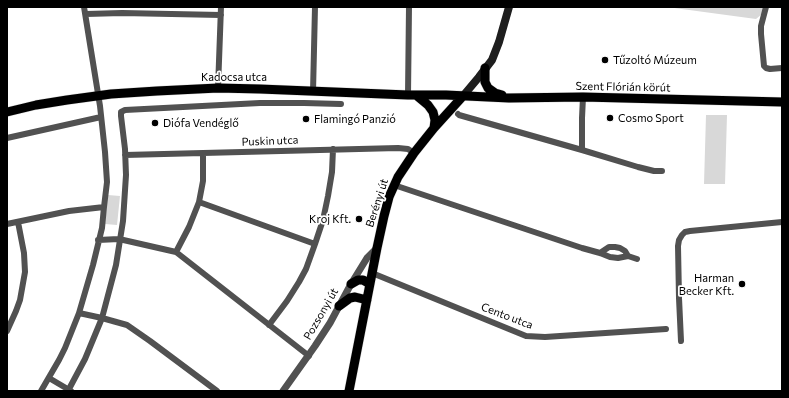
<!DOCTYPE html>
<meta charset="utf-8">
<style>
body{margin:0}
#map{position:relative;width:789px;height:398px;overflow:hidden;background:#fff;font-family:Commissioner,sans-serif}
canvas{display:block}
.frame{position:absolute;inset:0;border:8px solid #000;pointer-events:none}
</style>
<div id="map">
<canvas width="789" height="398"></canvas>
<div class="frame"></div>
</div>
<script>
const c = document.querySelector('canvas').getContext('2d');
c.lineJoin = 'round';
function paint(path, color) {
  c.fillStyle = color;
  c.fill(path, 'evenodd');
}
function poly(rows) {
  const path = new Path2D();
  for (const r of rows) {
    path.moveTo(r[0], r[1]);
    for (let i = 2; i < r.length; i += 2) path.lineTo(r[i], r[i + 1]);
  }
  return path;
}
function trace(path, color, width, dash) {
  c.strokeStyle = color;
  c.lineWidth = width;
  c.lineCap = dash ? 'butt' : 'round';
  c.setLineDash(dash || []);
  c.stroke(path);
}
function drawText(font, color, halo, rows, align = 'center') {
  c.font = font + ' Commissioner,sans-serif';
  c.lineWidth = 3.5;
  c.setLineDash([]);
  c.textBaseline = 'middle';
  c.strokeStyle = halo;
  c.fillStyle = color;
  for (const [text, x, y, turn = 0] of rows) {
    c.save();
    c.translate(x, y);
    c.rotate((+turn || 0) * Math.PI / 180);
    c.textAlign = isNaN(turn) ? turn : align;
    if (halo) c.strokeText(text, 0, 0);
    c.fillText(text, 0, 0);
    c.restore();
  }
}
const green = poly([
 [667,7,764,7,762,14,756,19],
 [706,115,727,115,725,184,704,184],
 [108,195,120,196,117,225,105,224]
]);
const minor = poly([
 [766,7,761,26,761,34,764,66,766,68,770,69,782,68],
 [86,14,122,13,221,15],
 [218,88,221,7],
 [313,92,315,7],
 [408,95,409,7],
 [458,114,459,115,582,150,638,167,654,171,662,171],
 [7,138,101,117],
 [582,150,582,118,583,97],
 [125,155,398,148,408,149,414,153],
 [394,185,582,248,600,253,610,257,618,258,628,256,637,259],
 [199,202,315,244],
 [7,224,69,211,104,207],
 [98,240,119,239,176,252,309,356],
 [176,252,189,227,199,202,203,181,203,153],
 [600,253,609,247,615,247,620,248,625,251,628,256],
 [372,273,526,336,545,337,666,329],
 [79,313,102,318,127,325,150,341,217,391],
 [269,325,287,301,299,282,306,269,315,244,323,220,328,196,332,172,333,149],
 [7,331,16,311,20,300,25,272,24,253,18,222],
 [681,341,679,298,678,246,679,240,682,235,685,232,690,231,782,222],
 [49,378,71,391],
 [69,389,85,359,102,318,116,265,123,221,126,175,125,149,121,116,121,112,125,110,260,103,304,103,341,104],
 [41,391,59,360,65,348,79,313,93,265,102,228,104,207,107,182,105,152,100,106,84,7]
]);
const tertiary = poly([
 [283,391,315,346,330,323,351,284,367,258,377,248]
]);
const secondary = poly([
 [463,96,479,77,492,60,499,42,509,7]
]);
const primary = poly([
 [485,68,485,82,488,88,495,93,502,95],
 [416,95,428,105,433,112,435,120,434,128],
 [7,112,36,105,67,100,111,94,157,91,218,88,260,89,408,95,446,95,509,98,583,97,782,102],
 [351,284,358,280,363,280,370,284],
 [339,306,350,298,355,297,367,300],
 [349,391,377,248,384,216,389,197,398,177,414,153,434,128,463,96]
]);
const markers = [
 [605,60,4,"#000"],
 [610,118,4,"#000"],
 [306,119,4,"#000"],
 [155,123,4,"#000"],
 [359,219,4,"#000"],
 [742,284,4,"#000"]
];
const poiNames = [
 ["Tűzoltó Múzeum",613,60],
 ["Cosmo Sport",618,118],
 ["Flamingó Panzió",314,119],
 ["Diófa Vendéglő",163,123],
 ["Kroj Kft.",351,219,"right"],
 ["Harman",734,278,"right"],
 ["Becker Kft.",734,291,"right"]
];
const streetNames = [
 ["Kadocsa utca",234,77],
 ["Szent Flórián körút",623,87,1],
 ["Puskin utca",270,141,-2],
 ["Berényi út",377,203,-72],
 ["Pozsonyi út",321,314,-60],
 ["Cento utca",507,316,21]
];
paint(green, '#d8d8d8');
trace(primary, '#dbdbdb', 10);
trace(minor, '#515151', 6);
trace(tertiary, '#515151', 7);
trace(secondary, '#1e1e1e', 8);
trace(primary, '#000', 9);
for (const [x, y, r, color] of markers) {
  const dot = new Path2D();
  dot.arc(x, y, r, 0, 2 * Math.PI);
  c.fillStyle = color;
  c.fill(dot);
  trace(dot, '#fff', 1.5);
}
drawText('11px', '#000', '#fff', poiNames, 'left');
drawText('11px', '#000', '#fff', streetNames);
</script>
